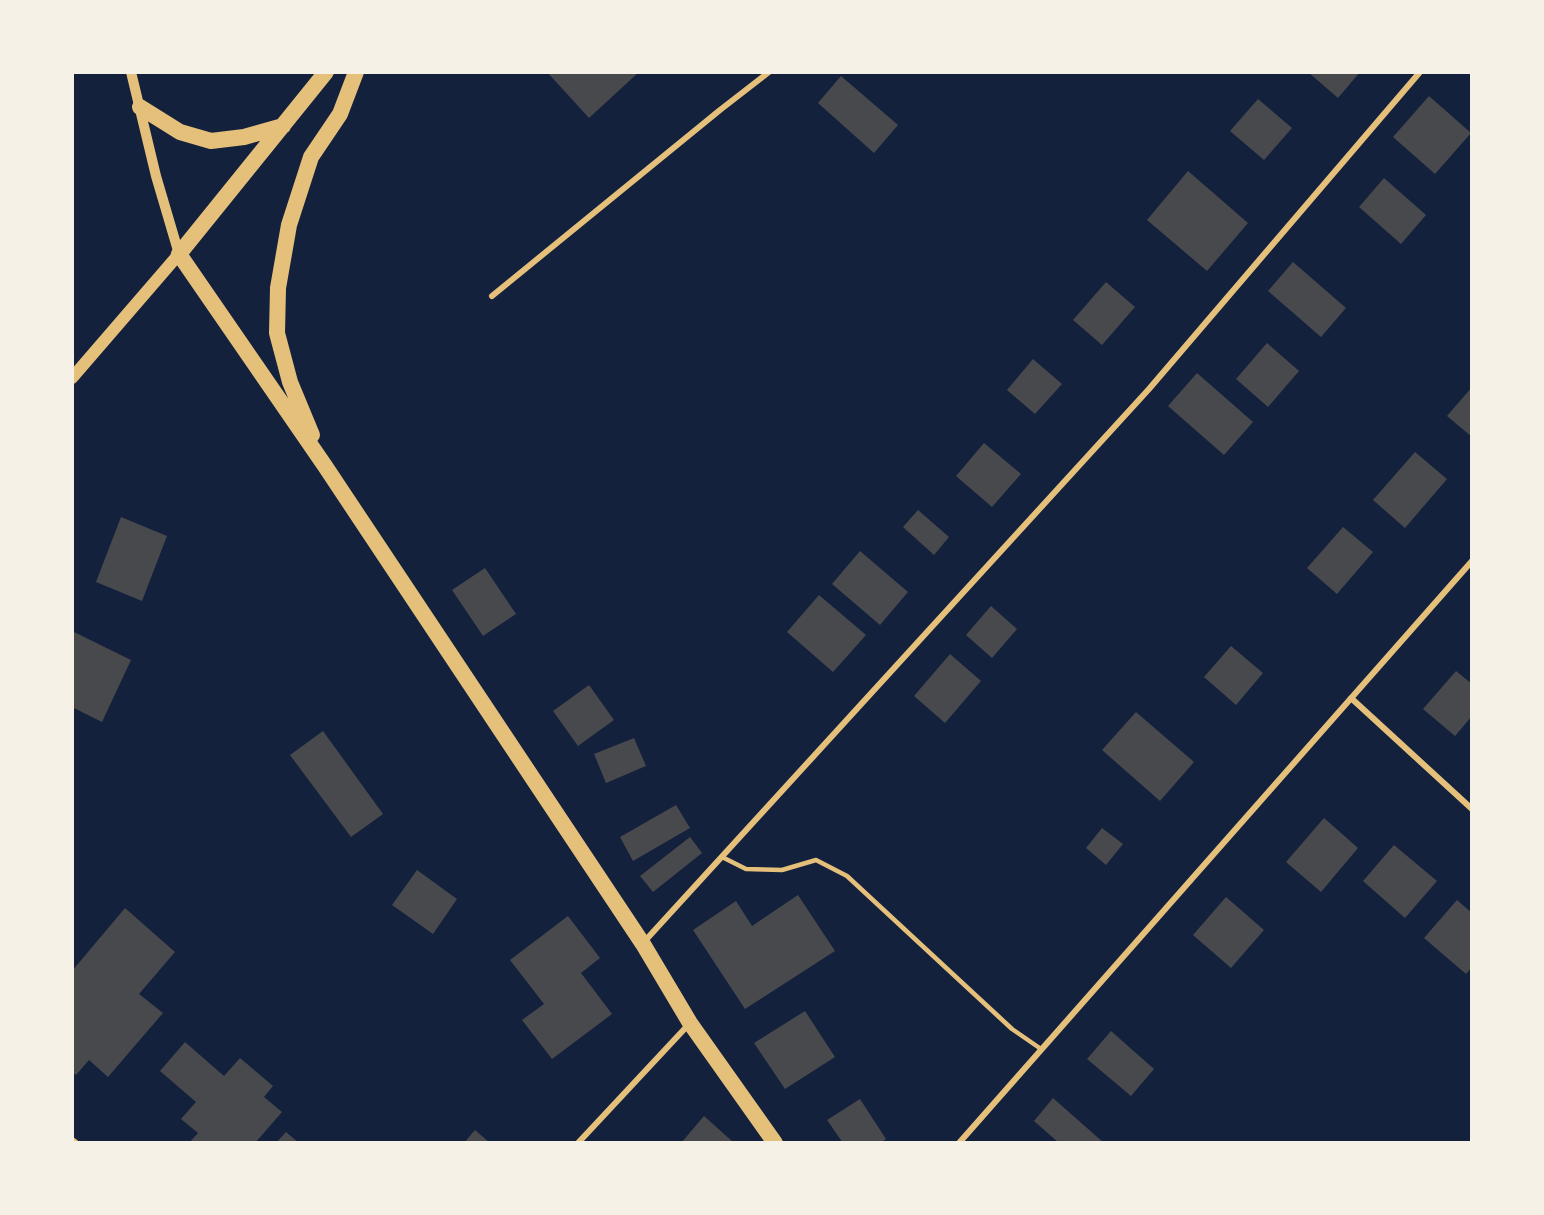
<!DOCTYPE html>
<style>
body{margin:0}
#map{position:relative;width:1544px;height:1215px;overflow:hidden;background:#14213d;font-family:"Varela Round",sans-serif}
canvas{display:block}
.frame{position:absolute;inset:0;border:74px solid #f6f1e7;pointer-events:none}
</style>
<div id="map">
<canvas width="1544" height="1215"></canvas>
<div class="frame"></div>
</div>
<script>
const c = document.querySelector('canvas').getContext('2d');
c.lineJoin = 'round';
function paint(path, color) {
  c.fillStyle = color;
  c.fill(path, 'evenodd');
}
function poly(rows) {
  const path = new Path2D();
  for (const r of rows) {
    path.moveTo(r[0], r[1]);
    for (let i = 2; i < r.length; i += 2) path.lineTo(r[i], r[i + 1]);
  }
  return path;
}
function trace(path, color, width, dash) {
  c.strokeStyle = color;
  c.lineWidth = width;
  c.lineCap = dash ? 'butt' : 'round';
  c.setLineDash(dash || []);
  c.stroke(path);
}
const building = poly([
 [547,72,639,72,589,118],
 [1308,72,1360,72,1338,98],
 [841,76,898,125,874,153,818,103],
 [1429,96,1471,133,1435,174,1393,137],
 [1258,99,1292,128,1264,160,1230,131],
 [1188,171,1248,223,1207,271,1147,220],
 [1384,178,1426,215,1401,244,1359,207],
 [1293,262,1346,308,1321,337,1268,291],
 [1106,282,1135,307,1102,345,1073,320],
 [1267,343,1299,371,1268,407,1236,379],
 [1033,359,1062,384,1035,414,1007,390],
 [1197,373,1253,422,1224,455,1168,406],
 [1472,387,1472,437,1447,416],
 [984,443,1021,474,992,507,956,476],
 [1415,452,1447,479,1405,528,1373,500],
 [918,510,949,537,934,555,903,527],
 [121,517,167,536,142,601,96,582],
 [1343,527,1373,552,1337,594,1307,568],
 [860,551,908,592,880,625,832,584],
 [485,568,516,614,483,636,452,590],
 [819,595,866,635,833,672,787,632],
 [991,606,1017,629,992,658,966,635],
 [72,631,131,660,102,722,72,707],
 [1231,646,1263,673,1236,705,1204,677],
 [950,654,981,681,945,723,914,696],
 [1456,671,1472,684,1472,716,1455,736,1423,709],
 [589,685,614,720,578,746,553,711],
 [1136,712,1194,762,1160,801,1102,750],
 [323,731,383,814,351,837,290,755],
 [634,738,646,766,606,783,594,754],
 [676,805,690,828,633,861,620,837],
 [1324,818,1358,848,1321,892,1286,862],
 [1102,828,1123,844,1106,865,1086,848],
 [690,837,702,853,653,892,640,876],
 [1394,845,1437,881,1405,918,1363,881],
 [417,870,457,899,433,934,392,905],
 [798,895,835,951,745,1009,693,930,736,901,752,926],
 [1226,897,1264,930,1231,968,1193,935],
 [1457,900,1472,913,1472,967,1466,974,1424,938],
 [125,908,175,952,139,994,163,1013,108,1077,89,1060,76,1075,72,1072,72,971],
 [568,916,600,958,581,973,612,1014,552,1059,522,1020,544,1004,510,960],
 [805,1011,835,1057,785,1089,754,1043],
 [1111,1031,1154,1069,1131,1096,1087,1059],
 [185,1042,224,1076,240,1058,273,1086,264,1097,282,1112,255,1143,189,1143,198,1133,181,1119,196,1102,160,1071],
 [1053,1098,1104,1143,1059,1143,1034,1121],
 [860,1099,886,1139,880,1143,843,1143,827,1120],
 [704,1116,733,1142,732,1143,681,1143],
 [475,1130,490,1143,464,1143],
 [286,1132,299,1143,276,1143]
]);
const service = poly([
 [722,857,746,869,782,870,816,860,847,876,1012,1029,1041,1049]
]);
const minor = poly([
 [492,296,720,110,769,72],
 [1351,698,1472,809],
 [643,943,1149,389,1420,72],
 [72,1140,76,1143],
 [578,1143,690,1023],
 [959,1143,1472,561]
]);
const tertiary = poly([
 [131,72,156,176,179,254]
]);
const secondary = poly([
 [72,378,179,254]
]);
const trunk = poly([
 [326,72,179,254,325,466,643,944,690,1023,775,1143],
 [140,107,180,132,211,141,244,137,283,126],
 [312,435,290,382,277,333,278,288,289,225,311,157,340,114,356,72]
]);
paint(building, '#48494c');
trace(service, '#e5c07b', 4.5);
trace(minor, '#e5c07b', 6);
trace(tertiary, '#e5c07b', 10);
trace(secondary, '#e5c07b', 12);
trace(trunk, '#e5c07b', 16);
</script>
